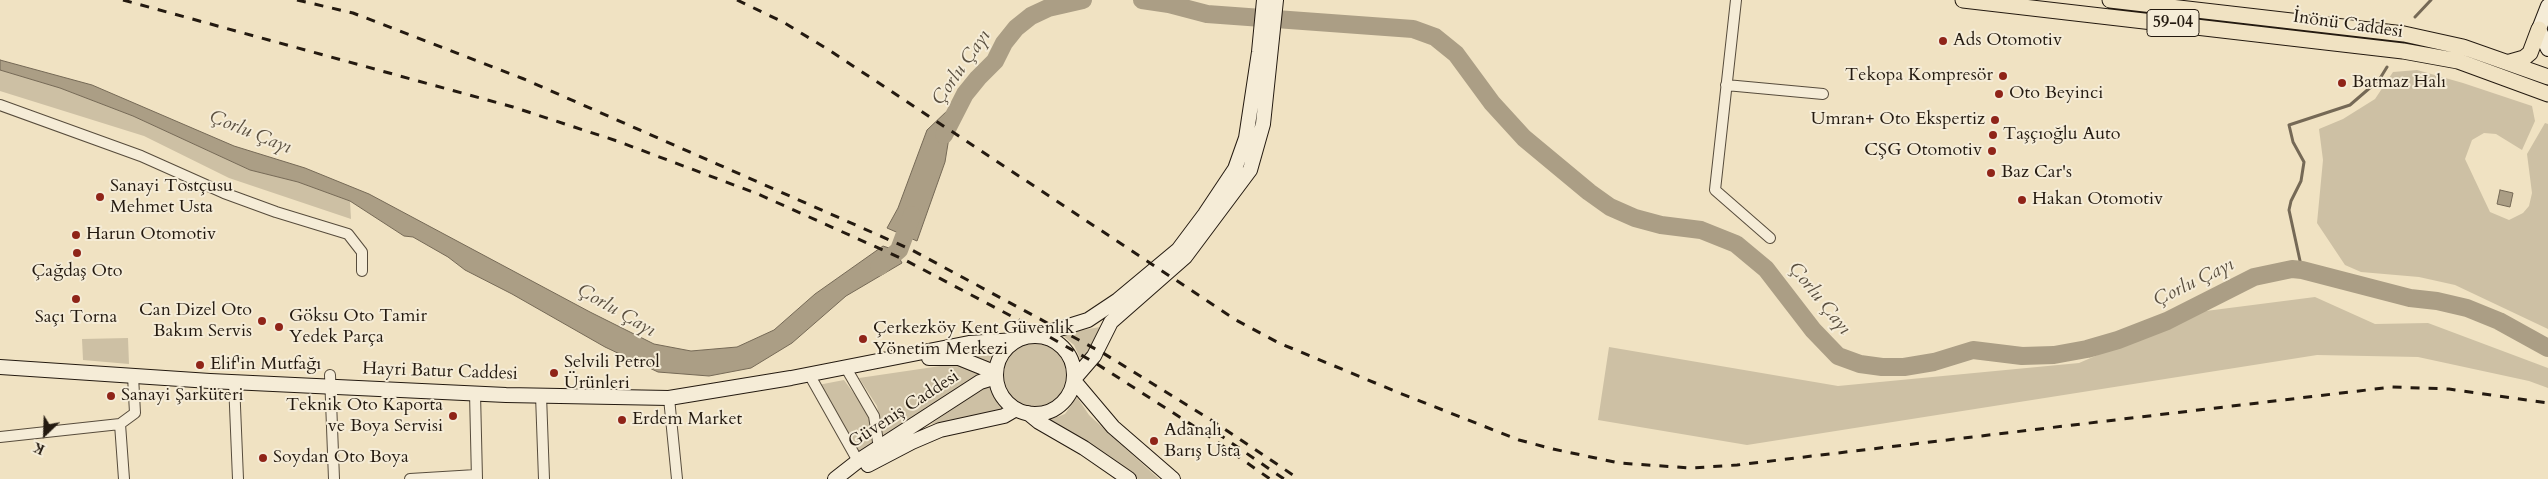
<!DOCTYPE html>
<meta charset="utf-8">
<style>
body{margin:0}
#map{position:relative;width:2548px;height:479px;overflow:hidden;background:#f0e2c2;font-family:Cardo,serif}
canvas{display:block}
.north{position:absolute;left:20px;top:409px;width:50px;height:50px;-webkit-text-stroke:4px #f5ecd7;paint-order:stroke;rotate:204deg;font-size:14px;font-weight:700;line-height:20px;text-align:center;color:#241a10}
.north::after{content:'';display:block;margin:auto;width:18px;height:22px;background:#241a10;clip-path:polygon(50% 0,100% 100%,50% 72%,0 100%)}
</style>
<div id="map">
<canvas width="2548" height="479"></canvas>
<div class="north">K</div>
</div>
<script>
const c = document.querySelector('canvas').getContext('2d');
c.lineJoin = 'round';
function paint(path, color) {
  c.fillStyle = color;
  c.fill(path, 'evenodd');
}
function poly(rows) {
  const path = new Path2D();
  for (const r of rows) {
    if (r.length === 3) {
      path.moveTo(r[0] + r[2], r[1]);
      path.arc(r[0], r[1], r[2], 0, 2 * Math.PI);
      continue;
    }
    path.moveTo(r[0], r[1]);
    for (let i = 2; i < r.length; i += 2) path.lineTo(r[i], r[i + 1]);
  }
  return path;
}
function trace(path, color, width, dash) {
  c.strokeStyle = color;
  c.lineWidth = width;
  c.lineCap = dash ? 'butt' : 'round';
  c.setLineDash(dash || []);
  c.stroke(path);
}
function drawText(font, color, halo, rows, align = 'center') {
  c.font = font + ' Cardo,serif';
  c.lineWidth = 4;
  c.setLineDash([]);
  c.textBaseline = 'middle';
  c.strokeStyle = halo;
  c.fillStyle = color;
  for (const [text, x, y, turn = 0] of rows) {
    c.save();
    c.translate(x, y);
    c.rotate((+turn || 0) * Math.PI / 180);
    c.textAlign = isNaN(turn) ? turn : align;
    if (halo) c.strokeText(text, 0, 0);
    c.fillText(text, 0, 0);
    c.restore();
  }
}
const green = poly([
 [0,70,60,88,133,116,250,170,298,182,350,201,351,219,229,178,144,136,0,91],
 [2417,70,2463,83,2532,106,2535,121,2522,150,2496,134,2484,133,2472,140,2465,159,2490,212,2509,220,2523,213,2529,206,2532,193,2527,154,2545,123,2548,124,2548,329,2455,285,2419,277,2361,272,2345,265,2317,223,2323,160,2319,129,2343,119,2375,99,2393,72],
 [2315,297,2375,324,2428,323,2548,368,2548,388,2529,381,2418,357,2317,355,1747,445,1598,420,1609,347,1838,386,2079,363,2198,312],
 [1100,327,1082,363,1074,345,1061,334],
 [128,338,129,364,83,360,82,339],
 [1035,375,31],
 [999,345,991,356,988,366,965,350],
 [954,364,960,364,977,372,977,377,884,438,877,406,859,378],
 [844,380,869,414,872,427,872,446,859,453,818,385],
 [988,384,998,404,1005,413,931,424],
 [1077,397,1089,415,1159,479,1138,479,1088,442,1042,419,1052,419,1065,414]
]);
const water = poly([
 [0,60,92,85,234,146,305,168,369,194,590,312,654,344,691,351,737,347,774,330,815,294,883,246,895,250,902,263,846,296,792,343,751,368,709,376,658,372,605,347,512,294,465,270,448,257,413,237,404,236,350,201,298,182,250,170,133,116,60,88,0,70,0,60],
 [948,110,951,110,955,115,952,119,945,162,917,241,887,228,898,208,927,130,948,110],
 [2500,190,2513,193,2510,207,2497,204,2500,190]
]);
const stream = poly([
 [2415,17,2431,0],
 [2302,270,2289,210,2291,201,2301,181,2304,162,2293,142,2289,125,2350,105,2379,80,2387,67]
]);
const river = poly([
 [1142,0,1169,4,1207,14,1413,29,1435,37,1456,54,1492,103,1524,138,1589,192,1610,207,1635,218,1661,225,1701,230,1736,244,1766,269,1813,330,1838,356,1860,364,1882,367,1904,367,1934,362,1973,350,2022,356,2054,355,2087,349,2118,340,2167,321,2254,277,2292,269,2302,270,2410,298,2437,301,2467,308,2499,321,2548,348],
 [944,135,965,94,978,78,995,61,1004,43,1016,28,1031,16,1048,8,1083,0],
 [879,267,899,250,912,215]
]);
const street = poly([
 [1736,0,1715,190,1770,238],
 [1726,85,1823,94],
 [0,105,141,156,224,193,276,212,348,234,362,252,362,271],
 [846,368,874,416,879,448],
 [809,374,858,461],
 [330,375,334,479],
 [234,382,238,479],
 [475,393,477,479],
 [541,395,544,479],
 [669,398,677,479],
 [120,424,124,479],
 [0,437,120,424,135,413,133,376],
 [410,479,476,475]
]);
const secondary = poly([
 [2548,6,2539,29,2548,49],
 [1040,335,1088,320,1118,300,1178,250,1205,214,1235,169,1246,138,1259,52,1264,0],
 [1035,375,39],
 [929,358,959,358,996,373],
 [0,367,210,381,506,395,669,398,791,378,969,343,1016,340],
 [1075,378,1094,356,1111,322,1185,257,1250,170,1263,124,1276,0],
 [1075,382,1113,427,1173,479],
 [1028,413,1039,422,1084,448,1129,479],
 [868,465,912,442,940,430,1004,416,1016,409],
 [835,479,858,461,980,382,996,377]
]);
const primary = poly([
 [1963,0,2403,51,2458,61,2548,94],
 [2110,0,2404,34,2463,47,2548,77],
 [2510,62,2524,58,2530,53,2539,29]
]);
const rail = poly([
 [123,0,513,107,617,141,758,194,905,260,1032,327,1097,364,1203,432,1270,479],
 [297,0,353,13,524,79,910,249,1103,353,1211,420,1299,479],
 [737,0,783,22,829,50,1236,320,1279,343,1397,392,1519,440,1553,449,1619,463,1691,468,1737,465,2392,387,2449,389,2548,403],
 [1217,433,1284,479]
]);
const markers = [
 [1943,41,5,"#8f2418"],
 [2003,76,5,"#8f2418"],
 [2342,83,5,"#8f2418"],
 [1999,94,5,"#8f2418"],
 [1995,120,5,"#8f2418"],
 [1993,135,5,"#8f2418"],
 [1992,151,5,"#8f2418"],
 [1991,173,5,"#8f2418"],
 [100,197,5,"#8f2418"],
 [2022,200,5,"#8f2418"],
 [76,235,5,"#8f2418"],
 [77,253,5,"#8f2418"],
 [76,299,5,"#8f2418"],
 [262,321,5,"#8f2418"],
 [279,327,5,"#8f2418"],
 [863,339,5,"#8f2418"],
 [200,365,5,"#8f2418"],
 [554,373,5,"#8f2418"],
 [111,396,5,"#8f2418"],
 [453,416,5,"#8f2418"],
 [622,420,5,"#8f2418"],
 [1154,441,5,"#8f2418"],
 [263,458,5,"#8f2418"]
];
const shields = [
 [2173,23,52]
];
const shieldNames = [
 ["59-04",2173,23]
];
const streetNames = [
 ["İnönü Caddesi",2348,25,8],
 ["Hayri Batur Caddesi",440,372,2],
 ["Güveniş Caddesi",904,410,-33]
];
const poiNames = [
 ["Ads Otomotiv",1953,41],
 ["Tekopa Kompresör",1993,76,"right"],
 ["Batmaz Halı",2352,83],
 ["Oto Beyinci",2009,94],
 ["Umran+ Oto Ekspertiz",1985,120,"right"],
 ["Taşçıoğlu Auto",2003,135],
 ["CŞG Otomotiv",1982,151,"right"],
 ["Baz Car's",2001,173],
 ["Sanayi Tostçusu",110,187],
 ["Mehmet Usta",110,208],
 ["Hakan Otomotiv",2032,200],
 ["Harun Otomotiv",86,235],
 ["Çağdaş Oto",77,272,"center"],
 ["Can Dizel Oto",252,311,"right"],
 ["Bakım Servis",252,332,"right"],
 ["Göksu Oto Tamir",289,317],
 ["Yedek Parça",289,338],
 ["Saçı Torna",76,318,"center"],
 ["Çerkezköy Kent Güvenlik",873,329],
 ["Yönetim Merkezi",873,350],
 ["Selvili Petrol",564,363],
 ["Ürünleri",564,384],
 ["Elif'in Mutfağı",210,365],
 ["Sanayi Şarküteri",121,396],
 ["Teknik Oto Kaporta",443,406,"right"],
 ["ve Boya Servisi",443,427,"right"],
 ["Erdem Market",632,420],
 ["Adanalı",1164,431],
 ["Barış Usta",1164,452],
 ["Soydan Oto Boya",273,458]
];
const waterNames = [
 ["Çorlu Çayı",962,68,-55],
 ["Çorlu Çayı",250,133,22],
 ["Çorlu Çayı",2194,283,-26],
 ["Çorlu Çayı",1819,299,51],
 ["Çorlu Çayı",616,311,30]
];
paint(green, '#cdc0a4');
paint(water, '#ab9e85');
trace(water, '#756956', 1);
trace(stream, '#756956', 3);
trace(river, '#ab9e85', 18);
trace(street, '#574c3c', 12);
trace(secondary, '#241a10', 16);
trace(primary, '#241a10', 17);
trace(street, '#f5ecd7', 10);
trace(secondary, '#f5ecd7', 14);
trace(primary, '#f0e2c2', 15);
trace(rail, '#241a10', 3, [9, 9]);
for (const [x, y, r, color] of markers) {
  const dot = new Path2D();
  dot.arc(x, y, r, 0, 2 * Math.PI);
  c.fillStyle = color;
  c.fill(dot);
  trace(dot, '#f5ecd7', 2);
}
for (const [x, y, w] of shields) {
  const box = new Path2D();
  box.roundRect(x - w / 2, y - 13.5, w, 27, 4);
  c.fillStyle = '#f5ecd7';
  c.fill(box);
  trace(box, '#241a10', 1);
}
drawText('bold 16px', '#241a10', null, shieldNames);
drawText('18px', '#241a10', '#f5ecd7', streetNames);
drawText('18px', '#241a10', '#f5ecd7', poiNames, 'left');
drawText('italic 19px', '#5a4f3f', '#f5ecd7', waterNames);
</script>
